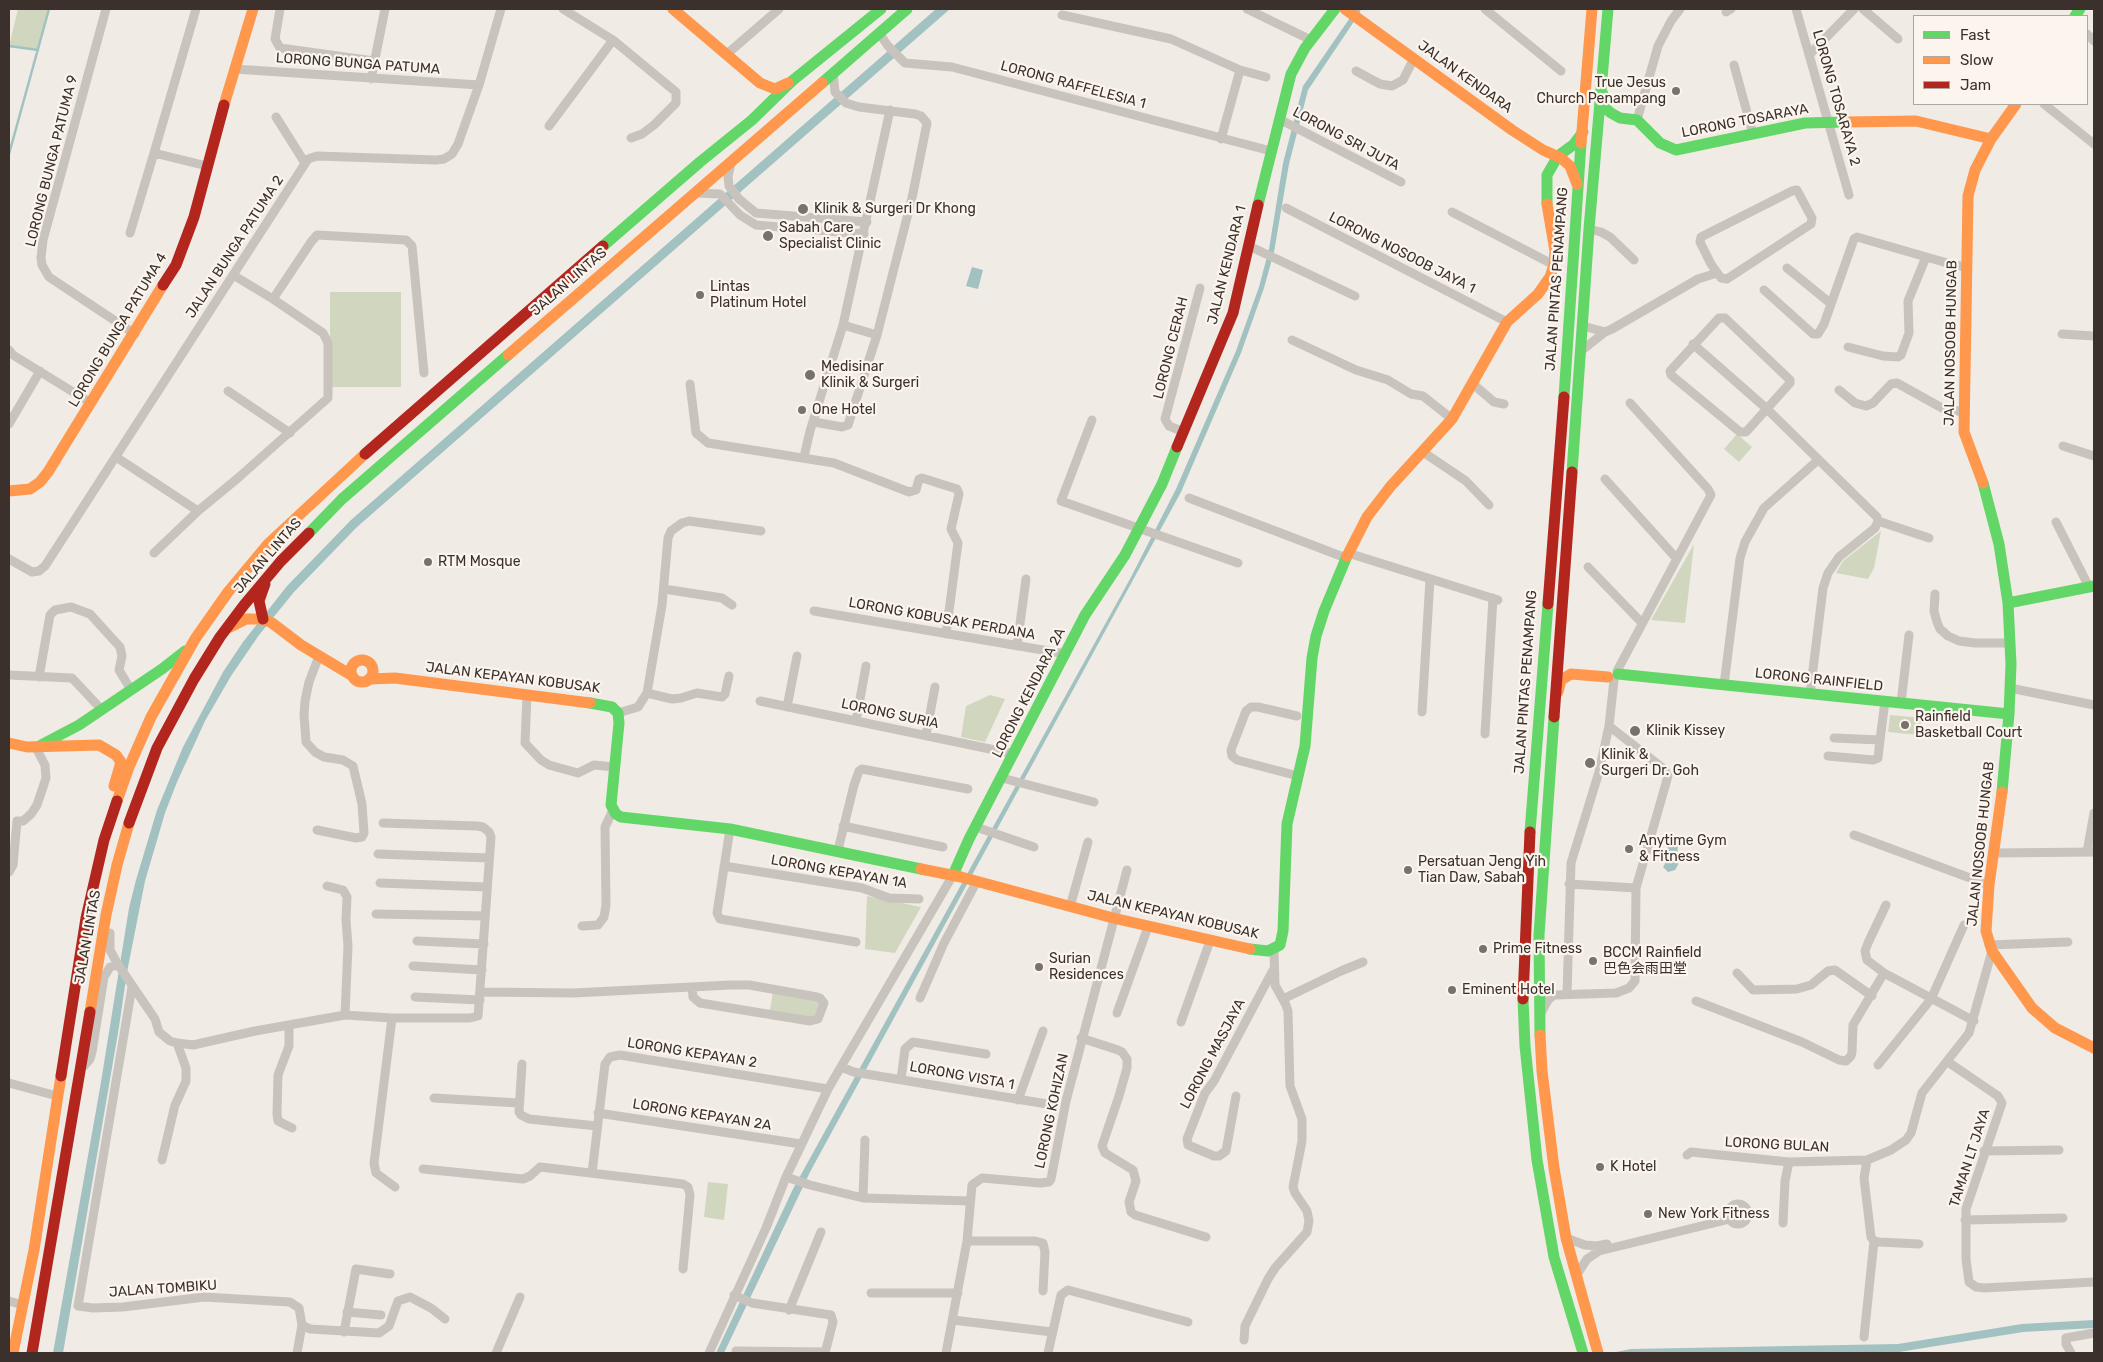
<!DOCTYPE html>
<meta charset="utf-8">
<style>
body{margin:0}
#map{position:relative;width:2103px;height:1362px;overflow:hidden;background:#f0ebe5;font-family:Rubik,sans-serif}
canvas{display:block}
.frame{position:absolute;inset:0;border:10px solid #3b302b;pointer-events:none}
.legend{position:absolute;left:1913px;top:15px;width:175px;height:90px;box-sizing:border-box;background:#fbf5ee;border:1px solid #aea6a0;margin:0;padding:6px 9px;list-style:none;font-size:15px;color:#3b302b}
.legend li{display:flex;align-items:center;gap:10px;height:25px}
.legend b{width:25px;border:1px solid #aea6a0}
</style>
<div id="map">
<canvas width="2103" height="1362"></canvas>
<div class="frame"></div>
<ul class="legend">
<li><b style="height:6px;background:#63d668"></b>Fast</li>
<li><b style="height:6px;background:#ff974d"></b>Slow</li>
<li><b style="height:6px;background:#b3261e"></b>Jam</li>
</ul>
</div>
<script>
const c = document.querySelector('canvas').getContext('2d');
c.lineJoin = 'round';
function paint(path, color) {
  c.fillStyle = color;
  c.fill(path, 'evenodd');
}
function poly(rows) {
  const path = new Path2D();
  for (const r of rows) {
    if (r.length === 3) {
      path.moveTo(r[0] + r[2], r[1]);
      path.arc(r[0], r[1], r[2], 0, 2 * Math.PI);
      continue;
    }
    path.moveTo(r[0], r[1]);
    for (let i = 2; i < r.length; i += 2) path.lineTo(r[i], r[i + 1]);
  }
  return path;
}
function trace(path, color, width, dash) {
  c.strokeStyle = color;
  c.lineWidth = width;
  c.lineCap = dash ? 'butt' : 'round';
  c.setLineDash(dash || []);
  c.stroke(path);
}
function drawText(font, color, halo, rows, align = 'center') {
  c.font = font + ' Rubik,"Noto Sans SC",sans-serif';
  c.lineWidth = 4.5;
  c.setLineDash([]);
  c.textBaseline = 'middle';
  c.strokeStyle = halo;
  c.fillStyle = color;
  for (const [text, x, y, turn = 0] of rows) {
    c.save();
    c.translate(x, y);
    c.rotate((+turn || 0) * Math.PI / 180);
    c.textAlign = isNaN(turn) ? turn : align;
    if (halo) c.strokeText(text, 0, 0);
    c.fillText(text, 0, 0);
    c.restore();
  }
}
const green = poly([
 [18,9,49,9,38,50,9,46],
 [330,292,401,292,401,387,330,387],
 [1737,434,1752,447,1739,462,1724,449],
 [1881,531,1874,568,1868,579,1836,573,1843,561],
 [1694,544,1685,623,1651,620],
 [990,695,1005,699,985,742,961,737,966,706],
 [1890,715,1922,718,1920,735,1888,732],
 [867,896,921,907,895,953,865,949],
 [773,992,820,1002,814,1017,812,1018,770,1010],
 [708,1182,728,1184,724,1220,704,1217]
]);
const water = poly([
 [936,9,950,9,357,527,294,592,259,635,231,676,205,721,177,782,165,813,145,881,127,972,119,1027,63,1353,53,1353,100,1088,129,908,136,880,157,810,183,747,223,672,243,642,287,586,351,520],
 [1356,9,1361,9,1359,14,1308,90,1289,164,1274,252,1264,288,1241,353,1181,492,810,1172,724,1353,716,1353,793,1189,1130,579,1176,489,1236,351,1259,287,1269,249,1283,163,1303,86],
 [972,267,983,270,978,289,966,286],
 [1670,843,1676,845,1678,847,1677,853,1678,856,1678,865,1675,870,1668,872,1663,867,1667,860,1665,851],
 [2094,1320,2094,1328,2023,1332,1899,1352,1611,1353,1631,1349,1898,1344,2022,1324]
]);
const stream = poly([
 [9,46,38,50],
 [9,154,49,9]
]);
const street = poly([
 [106,9,43,240,41,258,42,265,49,277,135,334],
 [196,9,154,153,207,166],
 [280,9,275,39,280,48,374,61],
 [563,9,613,40,676,92,676,103,654,125,642,134,631,138],
 [1247,9,1311,40],
 [1485,9,1561,71],
 [1796,9,1849,195],
 [1863,9,1898,39],
 [1726,12,1731,9],
 [1062,15,1171,39,1240,70],
 [879,33,888,46,905,63,952,67,1271,151],
 [2087,34,2094,41],
 [727,54,779,9],
 [1809,55,1854,9],
 [1734,65,1753,134],
 [234,69,479,85],
 [1356,71,1380,84,1392,86,1403,80,1414,58],
 [371,79,385,9],
 [2044,104,2094,144],
 [276,117,305,163],
 [1279,119,1401,182],
 [1637,120,1658,46,1671,21,1680,9],
 [549,126,613,40],
 [1221,139,1240,70,1266,77],
 [731,164,728,176,729,186,739,199,756,213,867,222],
 [1797,190,1812,218,1811,224,1727,279,1721,278,1711,264,1700,242,1701,237,1792,191,1797,190],
 [697,193,720,194,740,215,756,225,864,234],
 [1286,208,1507,322],
 [1452,212,1554,265],
 [1589,229,1601,232,1610,237,1634,260],
 [130,233,154,153],
 [1249,246,1355,296],
 [1787,268,1830,303],
 [1764,290,1813,334,1818,334,1824,324,1854,239,1857,237,1954,265,1966,267],
 [273,299,311,242,317,235,406,240,412,246,424,373],
 [1719,318,1725,318,1790,380,1790,383,1746,432,1740,432,1671,375,1670,371,1719,318],
 [843,325,877,335],
 [1583,326,1605,332],
 [2062,334,2094,336],
 [1292,340,1356,370,1388,380,1411,394,1423,396,1452,419],
 [1693,344,1767,409,1877,517,1878,521,1929,538],
 [1848,347,1883,356,1898,357,1901,355,1909,333,1908,301,1926,257],
 [9,350,13,355,91,403],
 [1581,351,1605,332,1612,329,1698,279,1717,273],
 [690,384,696,433,708,443,834,463,909,492,916,490,919,479,922,478,957,489,959,494,951,529,958,543,946,634],
 [1473,384,1494,402,1504,404],
 [1839,390,1855,403,1866,406,1873,403,1891,384,1897,383,1942,408,1963,412],
 [228,391,290,433],
 [1092,420,1061,501,1238,563],
 [814,422,842,427,848,425,877,335,912,198,927,123,921,116,915,114,859,107,846,103,835,92,833,73],
 [9,424,40,371],
 [1184,432,1169,426,1165,419,1200,288],
 [2063,446,2094,456],
 [1423,452,1466,481,1489,505],
 [116,457,198,511],
 [804,457,810,431,843,325,890,110],
 [1605,479,1677,559],
 [1189,498,1346,558],
 [2056,522,2089,587],
 [154,553,198,511,238,478,328,398,328,343,323,333,273,299,233,275],
 [1348,553,1498,600],
 [9,559,32,572,39,571,45,566,308,159,317,156,436,160,444,159,452,154,458,144,479,85,501,9],
 [1588,567,1642,623],
 [664,589,722,598,732,605],
 [1935,594,1934,611,1937,622,1940,629,1948,636,1959,641,1975,643,2010,643],
 [814,611,1066,654],
 [1017,646,1026,579],
 [1617,671,1711,495,1708,489,1630,403],
 [9,675,72,678,102,710],
 [39,677,50,615,55,610,71,607,90,614,120,647,122,656,119,670,131,690],
 [1724,685,1740,558,1745,542,1764,508,1818,460],
 [2010,688,2094,705],
 [647,693,672,699,681,698,697,693,722,697,725,694,729,676],
 [1810,694,1823,588,1828,573,1839,557,1875,528,1878,521],
 [527,695,525,743,541,760,549,765,578,773,594,765,614,767],
 [760,701,1014,754],
 [1901,703,1909,635],
 [787,707,797,656],
 [1422,712,1430,579],
 [618,713,638,707,647,693,662,605,668,538,671,531,682,523,689,521,761,531],
 [1297,716,1258,707,1251,707,1246,711,1231,750,1232,756,1237,760,1298,776],
 [856,721,866,666],
 [1485,734,1493,598],
 [926,735,935,687],
 [1834,738,1880,740,1885,701],
 [1828,756,1873,760,1878,758,1880,740],
 [1002,778,1094,802],
 [843,826,943,847],
 [976,827,1034,847],
 [730,829,717,913,720,919,856,942],
 [317,830,356,838,362,837,364,833,362,804,353,766,343,760,324,757,315,752,306,742,304,715,305,701,309,682,319,656],
 [1854,835,1989,885],
 [838,850,854,785,859,771,862,769,968,789],
 [2087,852,2094,813],
 [1994,853,2094,852],
 [378,854,489,858],
 [724,866,862,888,889,898,919,899],
 [9,872,13,865,17,821,23,821,31,814,37,805,46,778,45,765,35,746],
 [380,883,487,887],
 [1569,884,1636,888],
 [327,886,343,890,347,897,346,920,348,946,345,1015],
 [1886,905,1868,943,1865,951,1867,960,1884,973,1974,1021],
 [1070,907,1088,842],
 [376,914,485,916],
 [582,926,598,925,604,917,606,905,605,827,613,810],
 [110,933,110,950,117,963,155,1019,159,1032,170,1041,177,1043,193,1045,255,1031,345,1015,392,1018,470,1018,478,1016,491,837,489,832,483,827,477,826,383,823],
 [417,941,484,944],
 [1989,945,2068,942],
 [413,966,482,970],
 [1737,973,1753,990,1797,989,1811,985,1828,971,1835,970,1872,996],
 [132,987,78,1306,93,1308,123,1307,204,1297,290,1302,299,1308,302,1325,310,1329,379,1333,389,1326,398,1301,410,1297,431,1308,445,1319],
 [480,992,573,993,731,985,749,985,817,997,820,998,824,1003,818,1019,810,1021,700,1003,693,997,692,987],
 [1567,994,1571,863,1599,772,1609,726,1614,680],
 [415,997,480,1000],
 [920,998,944,943,977,881],
 [1283,999,1341,971,1363,962],
 [1696,1001,1802,1042,1839,1060,1846,1061,1851,1056,1852,1052,1853,1025,1884,973],
 [1117,1013,1148,927],
 [1541,1013,1548,1000,1554,995,1616,993,1629,988,1635,981,1636,888,1668,776,1664,769,1609,726],
 [392,1018,374,1163,376,1173,395,1187],
 [1181,1022,1210,941],
 [289,1025,289,1046,278,1075,277,1114,278,1121,292,1128],
 [1081,1038,1118,1050,1122,1052,1127,1059,1127,1068,1119,1096,1102,1146,1105,1153,1133,1170,1136,1181,1129,1202,1131,1212,1135,1215,1206,1237],
 [1948,1062,1998,1096,2002,1103,1966,1209,1966,1259,1969,1282,1976,1287,1984,1288,2094,1282],
 [522,1064,519,1112,521,1115,529,1119,597,1126],
 [1878,1065,1931,999,1964,925],
 [84,1066,90,1059,92,1052,104,977,110,967,118,965],
 [841,1067,854,1072,1053,1105],
 [901,1079,905,1049,913,1042,986,1054],
 [9,1083,57,1096],
 [1236,1096,1226,1151,1219,1156,1214,1156,1188,1145,1187,1139,1205,1093,1214,1081,1273,970],
 [434,1098,519,1103],
 [1018,1100,1043,1031],
 [598,1113,801,1144],
 [1984,1151,2059,1150],
 [1687,1155,1691,1152,1789,1162,1867,1160,1891,1150,1906,1140,1911,1133,1922,1093,1969,1033,1992,951],
 [162,1160,175,1105,186,1081,186,1068,177,1043],
 [1867,1160,1864,1178,1871,1237,1874,1241,1879,1242,1919,1244],
 [423,1169,523,1179,530,1176,540,1167,683,1184,688,1187,690,1195,683,1269],
 [592,1173,605,1064,610,1057,620,1055,828,1089],
 [786,1177,810,1185,863,1198,970,1201],
 [863,1198,865,1140],
 [1738,1214,10],
 [1965,1220,2063,1218],
 [1783,1223,1785,1181,1789,1162],
 [1566,1238,1585,1245,1597,1246,1607,1244],
 [967,1241,1035,1241,1043,1243,1045,1252,1043,1291],
 [1576,1276,1587,1259,1599,1251,1730,1219],
 [871,1293,958,1293],
 [734,1295,752,1303,831,1315,833,1322,825,1353],
 [9,1301,23,1305],
 [789,1310,821,1232],
 [347,1312,381,1315],
 [953,1320,1052,1332],
 [344,1332,356,1269,390,1274],
 [1864,1337,1874,1241],
 [1244,1340,1245,1326,1268,1279,1275,1268,1307,1232,1309,1221,1307,1211,1295,1193,1293,1187,1302,1141,1302,1119,1290,1086,1288,1011,1286,1005,1275,985,1274,950],
 [736,1351,825,1352],
 [297,1353,302,1325],
 [496,1353,520,1297],
 [709,1353,766,1228,786,1177,828,1089,953,875],
 [946,1353,967,1241,972,1185,982,1178,1040,1183,1049,1182,1051,1179,1066,1101,1127,870],
 [1048,1353,1061,1295,1068,1290,1188,1322],
 [2071,1353,2066,1344,2066,1338,2094,1333]
]);
const fast = poly([
 [2075,16,2080,9],
 [822,83,907,9],
 [1603,94,1605,108,1611,113,1620,118,1637,120,1660,143,1676,150,1805,123,1845,122],
 [1547,204,1547,175,1558,156,1573,145,1583,132],
 [1258,205,1291,74,1305,48,1335,9],
 [603,246,700,162,752,120,792,81,881,9],
 [1564,397,1581,143],
 [1572,472,1589,229,1608,9],
 [1983,483,1999,544,2008,603,2011,664,2009,714,2002,792],
 [309,533,342,499,508,355],
 [2008,603,2094,586],
 [1618,674,2009,714],
 [590,703,612,707,618,713,619,723,611,805,616,814,621,817,730,829,921,869],
 [41,745,79,725,162,669,185,651],
 [1530,832,1548,604],
 [953,875,969,839,1085,615,1125,555,1162,484,1177,447],
 [1250,949,1268,951,1280,945,1283,931,1287,824,1305,746,1312,658,1316,636,1324,611,1347,556],
 [1523,999,1525,1046,1537,1160,1554,1257,1583,1353],
 [1540,1035,1539,935,1554,717]
]);
const slow = poly([
 [673,9,760,83,775,89,788,83],
 [1345,9,1512,130,1543,150,1561,158,1570,166,1577,184],
 [224,105,253,9],
 [1845,122,1916,121,1991,139],
 [1581,143,1592,9],
 [508,355,822,83],
 [1983,483,1964,432,1968,196,1975,170,1991,139,2016,104],
 [9,491,30,489,40,482,48,472,163,285],
 [1347,556,1367,517,1390,487,1452,419,1507,322,1538,294,1550,277,1554,265,1555,251,1547,204],
 [230,627,246,619,263,619,272,623,301,645,351,675],
 [362,671,11],
 [369,679,395,678,590,703],
 [1558,692,1561,680,1571,674,1608,677],
 [9,743,27,747,99,745,116,755,121,762,114,786],
 [2002,792,1989,885,1986,931,1992,951,2032,1008,2055,1028,2094,1048],
 [117,801,129,767,151,717,195,639,228,592,268,544,365,454],
 [921,869,961,877,1113,918,1250,949],
 [90,1012,106,915,117,865,129,823],
 [1540,1035,1542,1071,1554,1168,1566,1238,1598,1353],
 [13,1353,34,1250,61,1076]
]);
const jam = poly([
 [163,285,176,265,194,217,224,105],
 [1177,447,1233,313,1258,205],
 [365,454,603,246],
 [1548,604,1564,397],
 [263,619,259,601,265,584],
 [1554,717,1572,472],
 [129,823,157,748,194,679,220,637,244,605,281,561,309,533],
 [1523,999,1530,832],
 [61,1076,86,918,104,840,117,801],
 [32,1353,90,1012]
]);
const markers = [
 [1676,91,5,"#7a716c"],
 [803,209,6,"#7a716c"],
 [768,236,6,"#7a716c"],
 [700,295,5,"#7a716c"],
 [810,375,6,"#7a716c"],
 [802,410,5,"#7a716c"],
 [428,562,5,"#7a716c"],
 [1905,725,5,"#7a716c"],
 [1635,731,6,"#7a716c"],
 [1590,763,6,"#7a716c"],
 [1629,849,5,"#7a716c"],
 [1408,870,5,"#7a716c"],
 [1483,949,5,"#7a716c"],
 [1593,961,5,"#7a716c"],
 [1039,967,5,"#7a716c"],
 [1452,990,5,"#7a716c"],
 [1600,1167,5,"#7a716c"],
 [1648,1214,5,"#7a716c"]
];
const streetNames = [
 ["LORONG BUNGA PATUMA",358,64,4],
 ["JALAN KENDARA",1465,77,36],
 ["LORONG RAFFELESIA 1",1073,85,15],
 ["LORONG TOSARAYA 2",1836,98,74],
 ["LORONG TOSARAYA",1745,121,-11],
 ["LORONG SRI JUTA",1346,139,28],
 ["LORONG BUNGA PATUMA 9",52,161,-76],
 ["JALAN BUNGA PATUMA 2",235,247,-57],
 ["LORONG NOSOOB JAYA 1",1402,253,27],
 ["JALAN KENDARA 1",1227,265,-76],
 ["JALAN PINTAS PENAMPANG",1557,279,-86],
 ["JALAN LINTAS",569,282,-41],
 ["LORONG BUNGA PATUMA 4",118,330,-59],
 ["JALAN NOSOOB HUNGAB",1951,343,-89],
 ["LORONG CERAH",1171,348,-76],
 ["JALAN LINTAS",268,556,-49],
 ["LORONG KOBUSAK PERDANA",942,619,10],
 ["JALAN KEPAYAN KOBUSAK",513,678,7],
 ["LORONG RAINFIELD",1819,680,6],
 ["JALAN PINTAS PENAMPANG",1526,682,-86],
 ["LORONG KENDARA 2A",1029,693,-63],
 ["LORONG SURIA",890,714,12],
 ["JALAN NOSOOB HUNGAB",1981,844,-84],
 ["LORONG KEPAYAN 1A",839,872,10],
 ["JALAN KEPAYAN KOBUSAK",1173,915,13],
 ["JALAN LINTAS",88,937,-80],
 ["LORONG KEPAYAN 2",692,1053,9],
 ["LORONG MASJAYA",1213,1054,-62],
 ["LORONG VISTA 1",962,1076,10],
 ["LORONG KOHIZAN",1052,1111,-78],
 ["LORONG KEPAYAN 2A",702,1115,9],
 ["LORONG BULAN",1777,1145,3],
 ["TAMAN LT JAYA",1970,1158,-72],
 ["JALAN TOMBIKU",163,1289,-4]
];
const poiNames = [
 ["True Jesus",1666,83,"right"],
 ["Church Penampang",1666,99,"right"],
 ["Klinik & Surgeri Dr Khong",814,209],
 ["Sabah Care",779,228],
 ["Specialist Clinic",779,244],
 ["Lintas",710,287],
 ["Platinum Hotel",710,303],
 ["Medisinar",821,367],
 ["Klinik & Surgeri",821,383],
 ["One Hotel",812,410],
 ["RTM Mosque",438,562],
 ["Rainfield",1915,717],
 ["Basketball Court",1915,733],
 ["Klinik Kissey",1646,731],
 ["Klinik &",1601,755],
 ["Surgeri Dr. Goh",1601,771],
 ["Anytime Gym",1639,841],
 ["& Fitness",1639,857],
 ["Persatuan Jeng Yih",1418,862],
 ["Tian Daw, Sabah",1418,878],
 ["Prime Fitness",1493,949],
 ["BCCM Rainfield",1603,953],
 ["巴色会雨田堂",1603,969],
 ["Surian",1049,959],
 ["Residences",1049,975],
 ["Eminent Hotel",1462,990],
 ["K Hotel",1610,1167],
 ["New York Fitness",1658,1214]
];
paint(green, '#d1d6bf');
paint(water, '#a1c2c1');
trace(stream, '#a1c2c1', 2.5);
trace(street, '#c9c3be', 9);
trace(fast, '#63d668', 11);
trace(slow, '#ff974d', 11);
trace(jam, '#b3261e', 11);
for (const [x, y, r, color] of markers) {
  const dot = new Path2D();
  dot.arc(x, y, r, 0, 2 * Math.PI);
  c.fillStyle = color;
  c.fill(dot);
  trace(dot, '#fbf5ee', 2);
}
drawText('14px', '#3b302b', '#fbf5ee', streetNames);
drawText('14px', '#3b302b', '#fbf5ee', poiNames, 'left');
</script>
